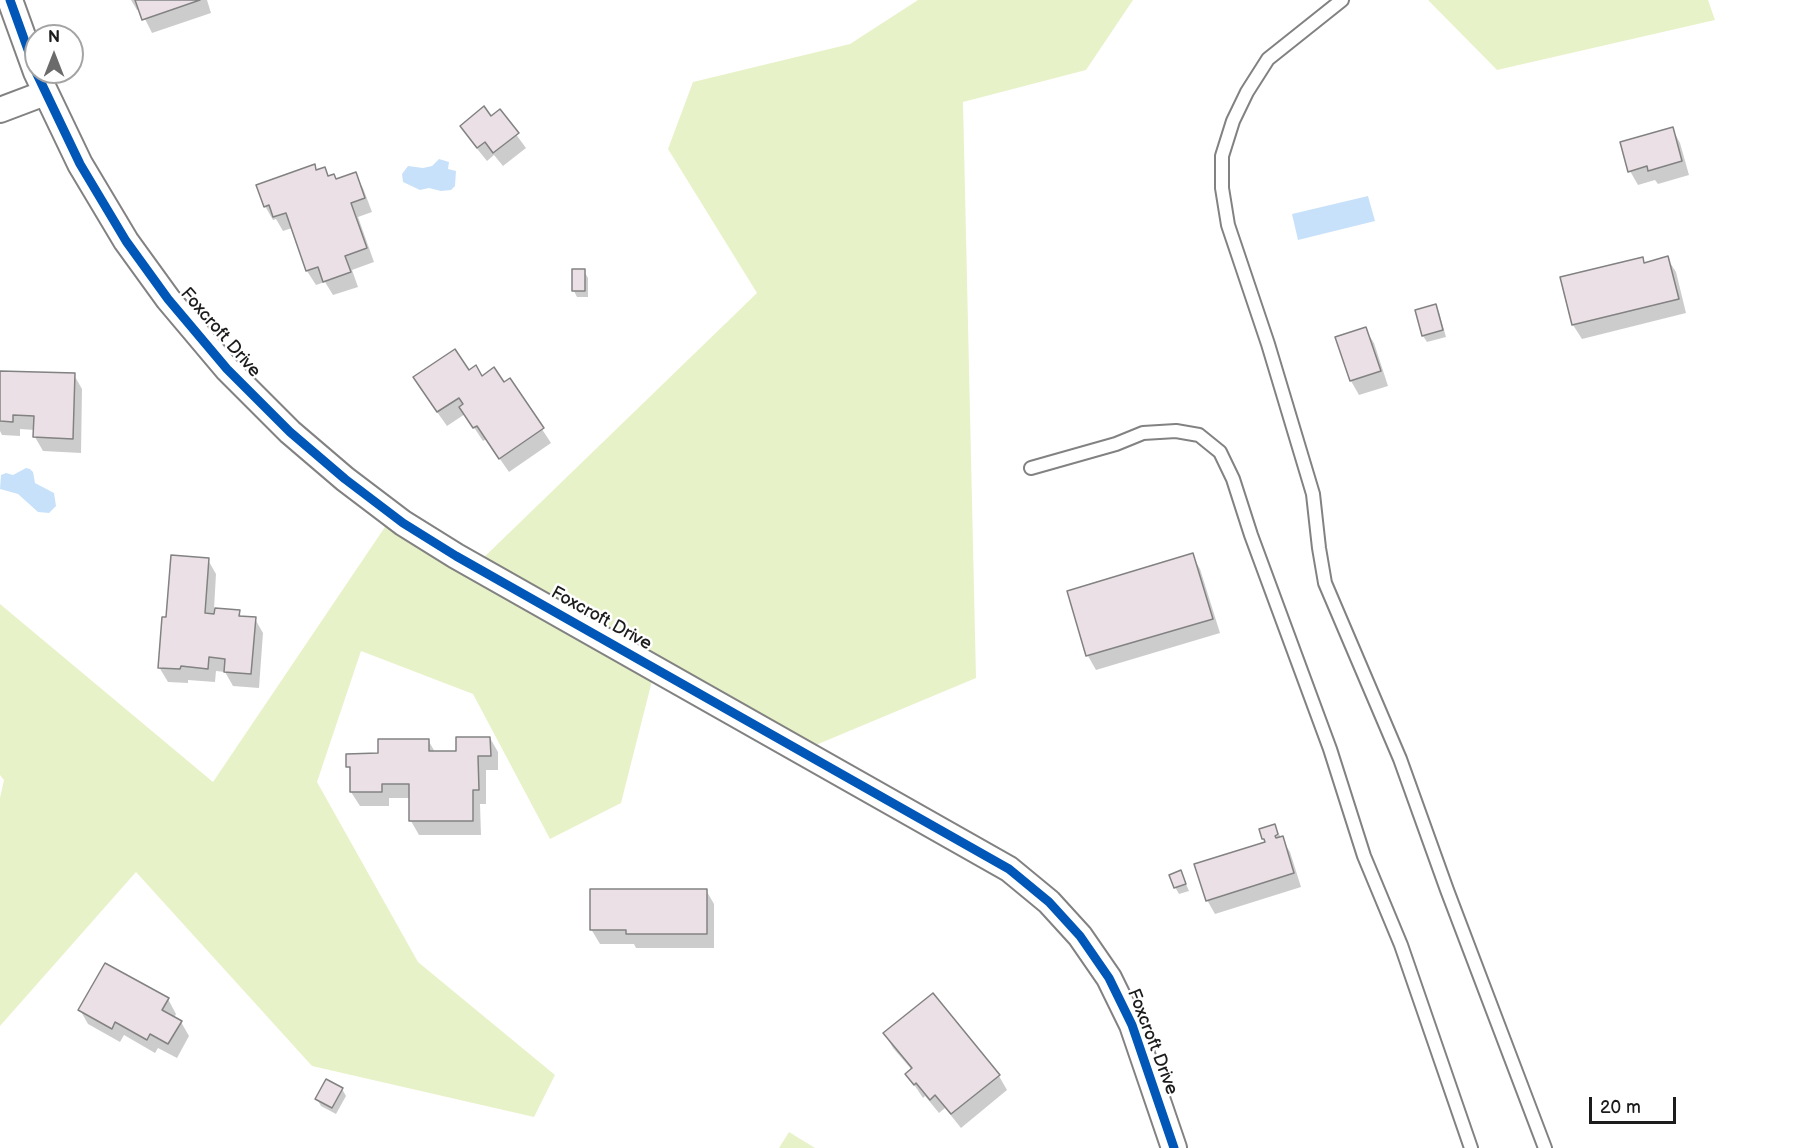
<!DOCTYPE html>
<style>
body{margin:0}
#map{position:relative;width:1808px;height:1148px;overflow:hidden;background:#fff;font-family:"Balsamiq Sans",sans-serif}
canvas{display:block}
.north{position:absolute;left:24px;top:24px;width:60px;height:60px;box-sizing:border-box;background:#fff;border:2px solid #a4a4a4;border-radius:50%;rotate:0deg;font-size:16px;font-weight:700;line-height:24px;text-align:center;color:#1c1c1c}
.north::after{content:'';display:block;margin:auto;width:21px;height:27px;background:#6b6b6b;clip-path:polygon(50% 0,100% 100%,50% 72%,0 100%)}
.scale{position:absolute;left:1589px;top:1097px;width:87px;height:27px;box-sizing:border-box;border:3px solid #1c1c1c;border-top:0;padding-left:8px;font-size:18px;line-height:21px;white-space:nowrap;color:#1c1c1c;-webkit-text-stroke:4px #fff;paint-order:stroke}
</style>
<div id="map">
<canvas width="1808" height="1148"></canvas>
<div class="north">N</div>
<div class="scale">20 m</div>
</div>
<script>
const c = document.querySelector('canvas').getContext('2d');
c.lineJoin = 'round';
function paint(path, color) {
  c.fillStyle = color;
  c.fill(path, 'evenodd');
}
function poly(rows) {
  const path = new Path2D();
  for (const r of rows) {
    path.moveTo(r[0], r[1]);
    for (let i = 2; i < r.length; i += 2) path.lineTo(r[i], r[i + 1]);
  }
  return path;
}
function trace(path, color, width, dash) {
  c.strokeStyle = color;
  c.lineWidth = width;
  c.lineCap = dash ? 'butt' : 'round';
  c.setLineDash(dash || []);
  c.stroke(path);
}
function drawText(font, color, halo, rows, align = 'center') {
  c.font = font + ' "Balsamiq Sans",sans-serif';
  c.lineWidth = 5;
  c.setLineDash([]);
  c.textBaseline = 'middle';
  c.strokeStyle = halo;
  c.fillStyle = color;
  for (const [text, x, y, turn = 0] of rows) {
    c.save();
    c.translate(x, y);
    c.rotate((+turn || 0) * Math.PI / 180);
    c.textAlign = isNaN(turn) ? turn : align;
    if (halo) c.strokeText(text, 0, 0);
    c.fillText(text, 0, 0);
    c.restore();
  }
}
const green = poly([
 [918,0,1133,0,1086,70,963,102,976,678,811,747,656,665,621,803,550,839,473,694,361,651,317,782,418,962,555,1075,534,1117,312,1066,136,872,0,1026,0,798,4,780,0,775,0,604,213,782,391,518,478,563,757,293,668,149,693,82,850,44],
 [1428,0,1708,0,1715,20,1497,70],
 [789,1132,815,1148,779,1148]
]);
const water = poly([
 [439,159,449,162,448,169,456,171,455,186,451,190,441,191,429,188,420,190,403,182,402,174,408,166,423,168,432,166],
 [1368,196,1375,221,1298,240,1292,214],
 [26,468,30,469,33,472,35,483,54,493,56,506,49,513,38,512,18,494,0,489,1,475,6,473,13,475]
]);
const shadow = poly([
 [131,0,207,0,211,13,152,33,140,9,137,10],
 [499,111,526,148,503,166,494,155,487,161,470,140,461,126,491,118],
 [1672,128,1680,143,1689,175,1658,184,1655,180,1638,185,1630,171],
 [314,166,317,171,325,169,329,177,336,181,355,174,363,188,372,212,358,217,374,262,352,270,358,287,333,295,325,282,316,285,307,271,292,228,283,231,276,219,273,220,265,206],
 [1642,258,1645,264,1667,258,1676,272,1686,313,1582,339,1573,325],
 [584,271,588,278,588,297,577,297,574,291],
 [1435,306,1439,312,1446,337,1427,342,1423,336,1417,311],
 [1365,329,1374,343,1388,386,1359,395,1351,381,1337,338],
 [0,372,74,375,82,389,81,453,43,451,35,437,35,430,20,429,20,436,2,435,0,431],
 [468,372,504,384,510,380,551,443,509,472,486,439,483,441,465,414,447,426,423,392],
 [1192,555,1200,569,1220,633,1096,670,1088,656,1069,592],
 [208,560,216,574,214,609,239,612,242,618,255,619,263,633,259,688,233,686,225,672,216,671,215,682,188,680,188,683,168,682,159,667,167,619],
 [490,738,498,752,498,770,486,770,486,804,480,804,481,835,419,835,411,821,410,798,389,798,389,806,360,806,351,792,351,772,348,766,428,740,435,752,457,752],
 [1274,826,1290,852,1301,887,1215,914,1207,900,1266,843,1263,838],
 [1181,872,1189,891,1179,894,1175,887],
 [706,890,714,904,714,948,636,948,634,944,600,944,591,929],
 [168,999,176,1014,174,1018,181,1022,189,1036,177,1058,158,1048,155,1053,124,1035,120,1042,88,1024,80,1010],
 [885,1034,999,1076,1007,1090,961,1128,945,1108,939,1113,925,1096,923,1098,907,1074,912,1070,893,1048],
 [342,1089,346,1096,336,1114,321,1106,317,1099]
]);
const building = poly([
 [135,0,200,0,142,20,135,0],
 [484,106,491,116,500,109,519,133,493,153,485,142,477,148,460,126,484,106],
 [1673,127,1682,161,1648,171,1647,166,1628,172,1620,142,1673,127],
 [315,164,316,170,325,167,328,176,334,174,336,179,356,172,365,198,351,203,367,248,345,256,351,272,323,282,318,267,306,271,286,213,273,217,269,205,264,207,256,185,315,164],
 [1668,256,1679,299,1572,325,1560,277,1643,257,1644,263,1668,256],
 [572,269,585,269,585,291,572,291,572,269],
 [1436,304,1443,330,1422,336,1415,310,1436,304],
 [1366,327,1381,371,1350,381,1335,337,1366,327],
 [455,349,469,370,476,365,482,376,494,367,504,382,510,378,544,428,499,459,477,426,473,428,459,407,463,404,459,398,437,412,413,377,455,349],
 [0,371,75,373,73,439,33,437,34,416,13,415,13,422,0,421,0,371],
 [1193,553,1213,619,1086,656,1067,591,1193,553],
 [171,555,209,558,205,613,214,614,215,608,240,610,239,616,256,617,251,674,224,672,225,659,209,657,208,669,181,666,180,669,158,668,162,617,166,617,171,555],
 [456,737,490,737,491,756,478,756,479,790,473,790,473,821,409,821,409,784,382,784,382,792,350,792,350,767,346,767,346,754,378,753,378,739,429,739,429,751,456,751,456,737],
 [1275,824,1278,834,1275,836,1276,838,1283,836,1294,873,1206,901,1194,864,1265,842,1264,839,1262,839,1259,829,1275,824],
 [1181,870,1186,884,1174,888,1169,875,1181,870],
 [590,889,707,889,707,934,626,934,626,930,590,930,590,889],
 [105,963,169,998,162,1010,182,1021,168,1044,150,1034,147,1040,115,1022,112,1029,78,1010,105,963],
 [933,993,1000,1075,951,1114,935,1095,930,1100,916,1083,914,1085,905,1074,912,1068,883,1033,933,993],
 [326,1079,343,1088,332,1108,315,1099,326,1079]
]);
const lane = poly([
 [1342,0,1268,59,1247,92,1233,121,1222,156,1222,188,1228,225,1268,344,1313,494,1319,548,1325,583,1400,759,1447,890,1545,1148],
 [1031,468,1116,444,1143,433,1176,431,1199,435,1220,452,1233,479,1251,535,1330,749,1364,856,1401,945,1471,1148]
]);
const street = poly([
 [10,0,36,72],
 [36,72,80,164,126,241,168,299,227,369,290,432,345,479,403,523,456,556,1009,869,1049,902,1080,936,1109,978,1132,1025,1174,1148],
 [0,110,45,93]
]);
const cycleway = poly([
 [10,0,36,72],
 [36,72,80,164,126,241,168,299,227,369,290,432,345,479,403,523,456,556,1009,869,1049,902,1080,936,1109,978,1132,1025,1174,1148]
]);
const streetNames = [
 ["Foxcroft Drive",220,333,49],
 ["Foxcroft Drive",601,619,29],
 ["Foxcroft Drive",1152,1042,69]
];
paint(green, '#e8f2c9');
paint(water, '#c8e1fa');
paint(shadow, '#0003');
paint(building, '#ebe0e5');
trace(building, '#828282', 1.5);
trace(lane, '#828282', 16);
trace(street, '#828282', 28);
trace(lane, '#fff', 12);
trace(street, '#fff', 24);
trace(cycleway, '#0057b8', 9);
drawText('18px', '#1c1c1c', '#fff', streetNames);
</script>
